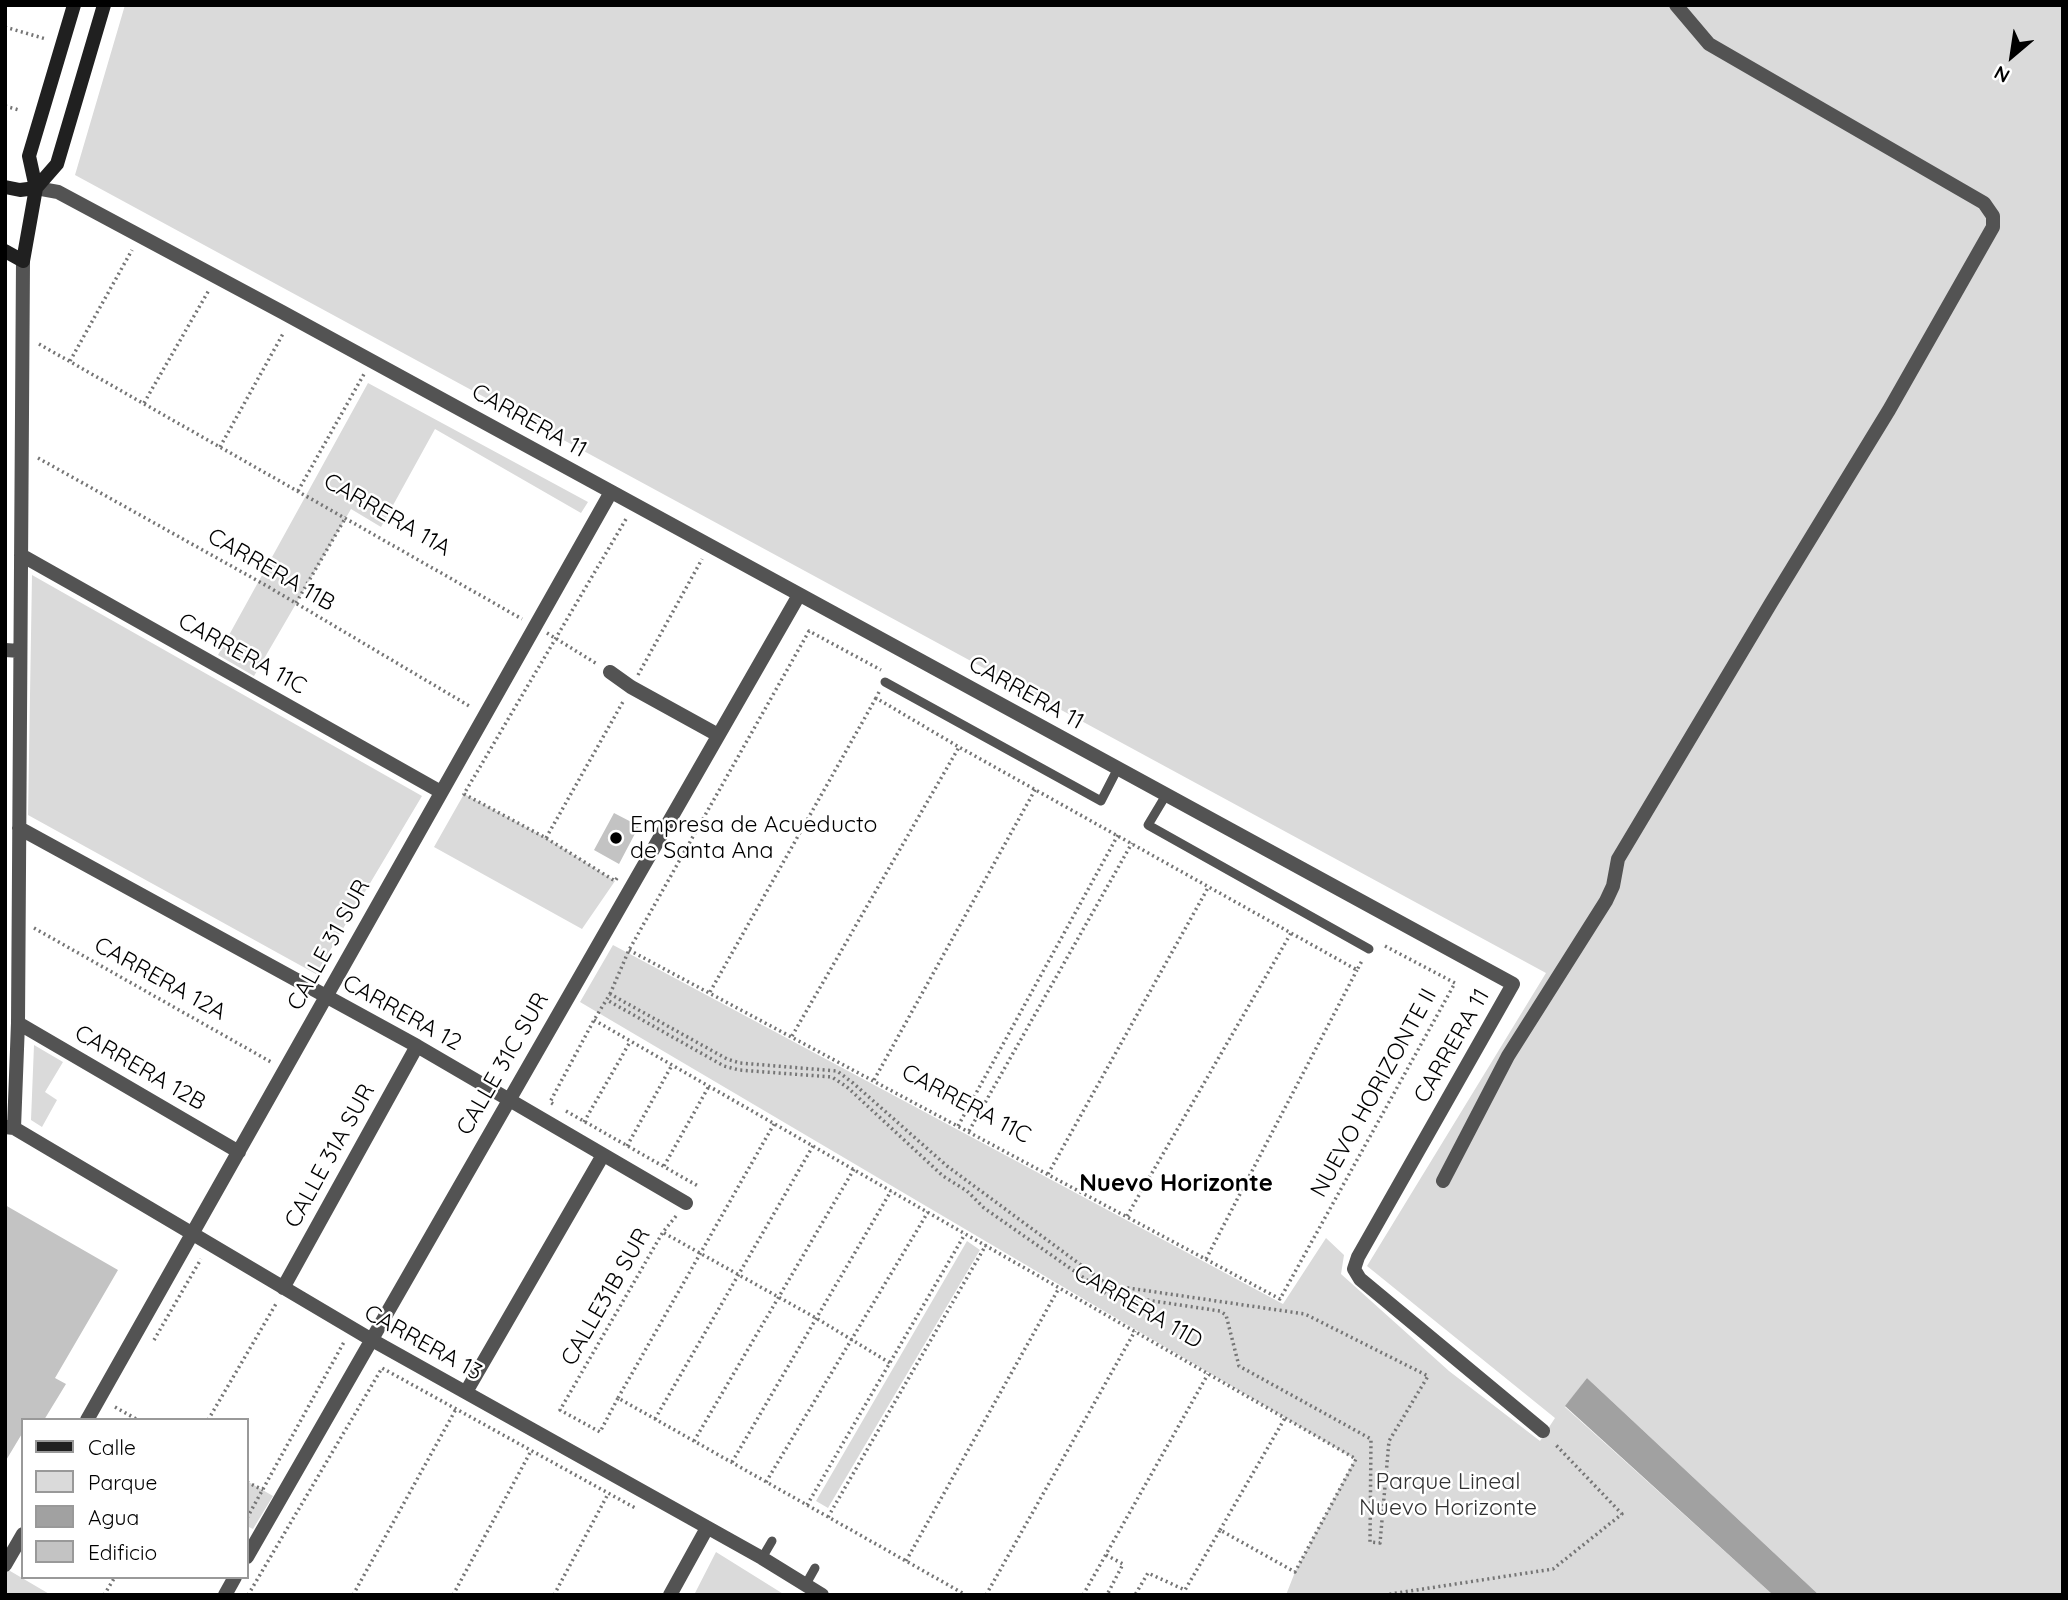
<!DOCTYPE html>
<style>
body{margin:0}
#map{position:relative;width:2068px;height:1600px;overflow:hidden;background:#fff;font-family:Quicksand,sans-serif}
canvas{display:block}
.frame{position:absolute;inset:0;border:7px solid #000;pointer-events:none}
.legend{position:absolute;left:21px;top:1418px;width:228px;height:161px;box-sizing:border-box;background:#fff;border:2px solid #999;margin:0;padding:9px 12px;list-style:none;font-size:21px;color:#000}
.legend li{display:flex;align-items:center;gap:14px;height:35px}
.legend b{width:35px;border:2px solid #999}
.north{position:absolute;left:1977px;top:21px;width:70px;height:70px;-webkit-text-stroke:5px #fff;paint-order:stroke;rotate:209deg;font-size:19px;font-weight:700;line-height:28px;text-align:center;color:#000}
.north::after{content:'';display:block;margin:auto;width:24px;height:32px;background:#000;clip-path:polygon(50% 0,100% 100%,50% 72%,0 100%)}
</style>
<div id="map">
<canvas width="2068" height="1600"></canvas>
<div class="frame"></div>
<ul class="legend">
<li><b style="height:9px;background:#202020"></b>Calle</li>
<li><b style="height:19px;background:#dadada"></b>Parque</li>
<li><b style="height:19px;background:#a1a1a1"></b>Agua</li>
<li><b style="height:19px;background:#c3c3c3"></b>Edificio</li>
</ul>
<div class="north">N</div>
</div>
<script>
const c = document.querySelector('canvas').getContext('2d');
c.lineJoin = 'round';
function paint(path, color) {
  c.fillStyle = color;
  c.fill(path, 'evenodd');
}
function poly(rows) {
  const path = new Path2D();
  for (const r of rows) {
    path.moveTo(r[0], r[1]);
    for (let i = 2; i < r.length; i += 2) path.lineTo(r[i], r[i + 1]);
  }
  return path;
}
function trace(path, color, width, dash) {
  c.strokeStyle = color;
  c.lineWidth = width;
  c.lineCap = dash ? 'butt' : 'round';
  c.setLineDash(dash || []);
  c.stroke(path);
}
function drawText(font, color, halo, rows, align = 'center') {
  c.font = font + ' Quicksand,sans-serif';
  c.lineWidth = 5;
  c.setLineDash([]);
  c.textBaseline = 'middle';
  c.strokeStyle = halo;
  c.fillStyle = color;
  for (const [text, x, y, turn = 0] of rows) {
    c.save();
    c.translate(x, y);
    c.rotate((+turn || 0) * Math.PI / 180);
    c.textAlign = isNaN(turn) ? turn : align;
    if (halo) c.strokeText(text, 0, 0);
    c.fillText(text, 0, 0);
    c.restore();
  }
}
const green = poly([
 [125,5,2063,5,2063,1595,1819,1595,1587,1378,1565,1407,1773,1595,1286,1595,1295,1572,1355,1459,580,1002,613,945,1283,1304,1326,1238,1344,1255,1341,1274,1449,1371,1540,1441,1555,1418,1367,1266,1546,973,75,175],
 [368,383,588,502,581,513,435,429,381,527,351,509,254,676,218,655],
 [32,575,422,796,316,974,28,815],
 [464,794,546,838,615,881,582,929,434,847],
 [34,1045,63,1062,45,1092,57,1100,42,1127,31,1120],
 [967,1241,980,1250,828,1508,816,1501],
 [247,1481,273,1496,253,1529,247,1526],
 [716,1552,785,1595,694,1595],
 [5,1568,51,1595,5,1595]
]);
const water = poly([
 [1587,1378,1819,1595,1773,1595,1565,1406]
]);
const building = poly([
 [614,813,639,826,619,864,594,850],
 [5,1205,118,1270,55,1378,66,1384,44,1420,23,1420,23,1432,5,1462]
]);
const path = poly([
 [5,27,46,39],
 [5,106,19,110],
 [39,344,522,619],
 [70,361,132,250],
 [144,403,209,290],
 [220,447,284,332],
 [38,458,267,586,471,707],
 [298,491,364,374],
 [296,603,346,517],
 [547,633,597,664],
 [638,675,702,559],
 [879,692,876,698,959,747,1357,970,1363,959],
 [546,838,624,700],
 [617,878,615,881,546,838,464,794,626,519],
 [34,928,271,1062],
 [629,950,1280,1299,1455,983,1383,945],
 [710,992,876,698],
 [610,994,629,950,809,631,881,670],
 [594,1020,1356,1459,1295,1572,1220,1530,1185,1590,1148,1573,1135,1595],
 [792,1036,959,747],
 [874,1080,1036,788],
 [553,1104,550,1102,594,1020,610,994,727,1059,740,1063,837,1071,853,1083,947,1166,1108,1285,1305,1314,1428,1376,1389,1441,1380,1543,1370,1542,1371,1439,1239,1366,1226,1315,1220,1311,1107,1294,984,1208,967,1191,943,1176,847,1087,832,1077,739,1070,724,1066,607,1000],
 [566,1111,698,1186],
 [584,1122,630,1042],
 [958,1126,1118,835],
 [969,1131,1132,843],
 [627,1146,672,1065],
 [664,1166,709,1086],
 [1048,1174,1209,886],
 [676,1216,663,1232,560,1410,600,1432,618,1398,966,1595],
 [1127,1216,1291,933],
 [664,1233,816,1318,890,1363],
 [1206,1259,1357,970],
 [154,1340,201,1259],
 [618,1398,774,1124],
 [115,1407,138,1420],
 [655,1419,813,1146],
 [208,1420,277,1302],
 [694,1441,854,1169],
 [732,1462,891,1191],
 [247,1482,263,1490],
 [766,1482,928,1212],
 [807,1505,965,1234],
 [828,1517,986,1245],
 [247,1518,344,1342],
 [1220,1530,1285,1418],
 [1106,1555,1123,1564,1107,1595],
 [906,1561,1059,1288],
 [104,1595,115,1577],
 [248,1595,382,1368,637,1509],
 [353,1595,456,1409],
 [453,1595,531,1451],
 [554,1595,608,1494],
 [986,1595,1135,1331],
 [1083,1595,1208,1374],
 [1384,1595,1553,1569,1622,1514,1554,1443]
]);
const lane = poly([
 [885,682,1101,801,1118,768],
 [1166,795,1148,825,1369,949],
 [762,1558,772,1541],
 [806,1584,815,1568]
]);
const street = poly([
 [36,188,58,192,282,312,1513,984,1358,1257,1354,1269,1360,1279,1543,1431],
 [21,555,441,792],
 [5,650,20,651],
 [610,672,631,687,718,735],
 [19,828,417,1046,686,1203],
 [18,1023,239,1152],
 [5,1127,14,1128,372,1340,762,1558,822,1595],
 [14,1128,18,1023,23,261],
 [1443,1181,1508,1056,1606,901,1613,886,1618,859,1771,603,1889,410,1993,227,1993,216,1984,203,1709,44,1676,5],
 [283,1288,417,1046],
 [466,1392,603,1155],
 [87,1420,611,492],
 [247,1557,799,595],
 [5,1565,23,1534],
 [225,1595,235,1577],
 [670,1595,707,1528]
]);
const secondary = poly([
 [5,187,20,190,36,188],
 [36,188,57,164,104,5],
 [5,251,23,261,36,188,29,156,74,5]
]);
const markers = [
 [616,838,7,"#000"]
];
const streetNames = [
 ["CARRERA 11",529,421,29],
 ["CARRERA 11A",387,515,30],
 ["CARRERA 11B",271,570,30],
 ["CARRERA 11C",242,654,29],
 ["CARRERA 11",1026,693,29],
 ["CALLE 31 SUR",329,945,-61],
 ["CARRERA 12A",160,979,29],
 ["CARRERA 12",402,1013,29],
 ["CARRERA 11",1452,1046,-60],
 ["CALLE 31C SUR",503,1064,-60],
 ["CARRERA 12B",140,1068,30],
 ["NUEVO HORIZONTE II",1374,1093,-61],
 ["CARRERA 11C",966,1104,28],
 ["CALLE 31A SUR",330,1156,-61],
 ["CALLE31B SUR",606,1297,-60],
 ["CARRERA 11D",1138,1307,30],
 ["CARRERA 13",423,1343,29]
];
const poiNames = [
 ["Empresa de Acueducto",630,825],
 ["de Santa Ana",630,851]
];
const parkNames = [
 ["Parque Lineal",1448,1482],
 ["Nuevo Horizonte",1448,1508]
];
const neighbourhoodNames = [
 ["Nuevo Horizonte",1176,1184]
];
paint(green, '#dadada');
paint(water, '#a1a1a1');
paint(building, '#c3c3c3');
trace(path, '#757575', 3.5, [2, 3.5]);
trace(lane, '#535353', 9);
trace(street, '#535353', 14);
trace(secondary, '#202020', 14);
for (const [x, y, r, color] of markers) {
  const dot = new Path2D();
  dot.arc(x, y, r, 0, 2 * Math.PI);
  c.fillStyle = color;
  c.fill(dot);
  trace(dot, '#fff', 2.5);
}
drawText('23px', '#000', '#fff', streetNames);
drawText('23px', '#000', '#fff', poiNames, 'left');
drawText('23px', '#313131', '#fff', parkNames);
drawText('bold 24px', '#000', '#fff', neighbourhoodNames);
</script>
